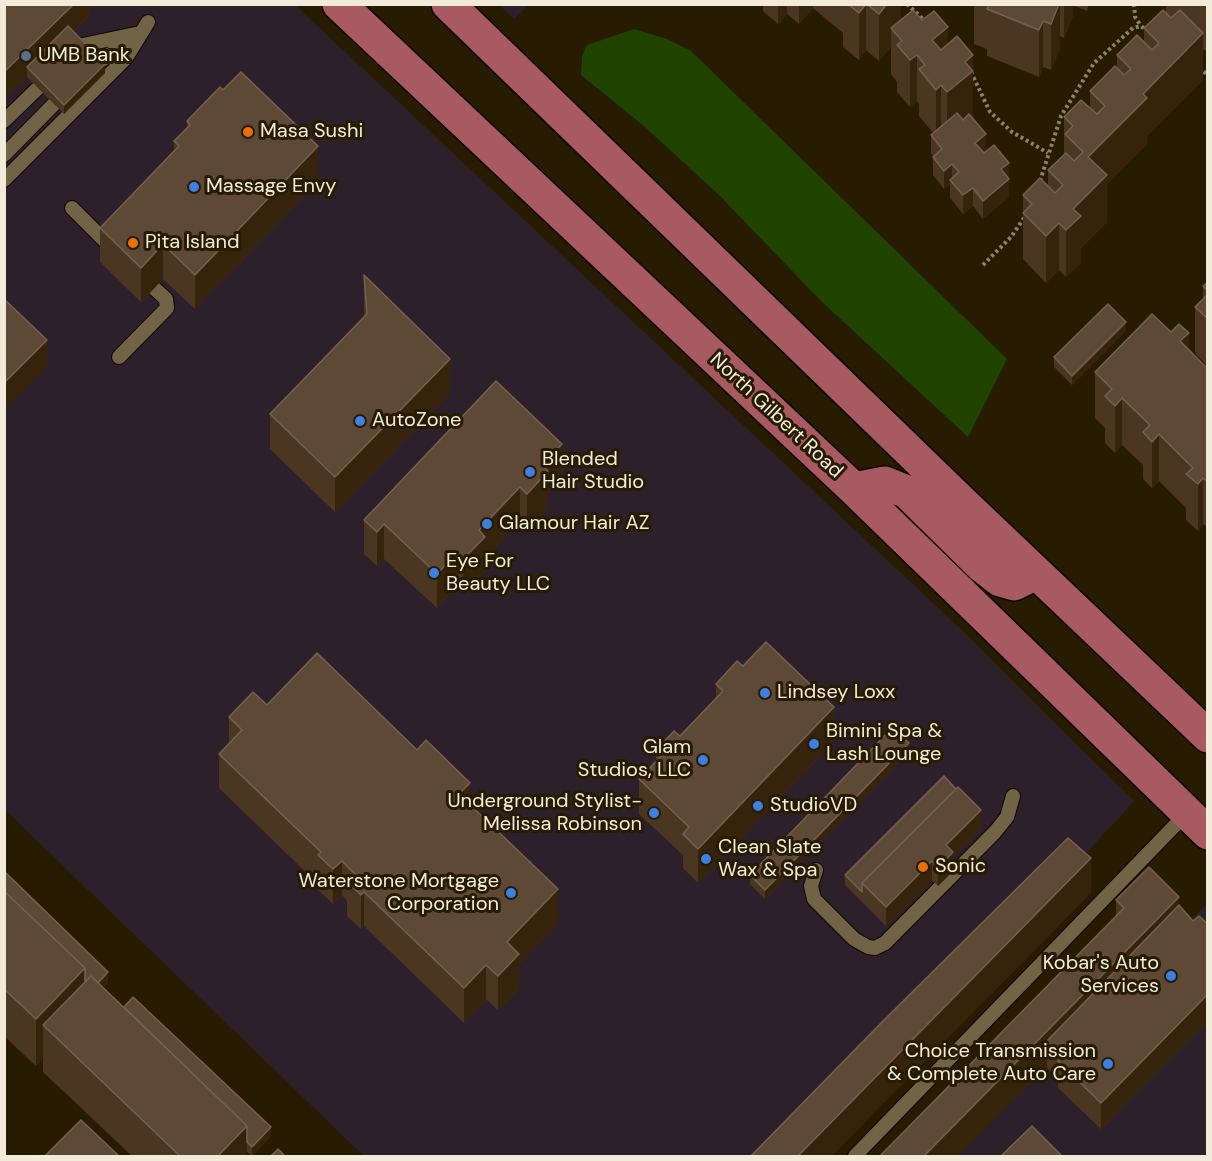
<!DOCTYPE html>
<style>
body{margin:0}
#map{position:relative;width:1212px;height:1161px;overflow:hidden;background:#271c01;font-family:"DM Sans",sans-serif}
canvas{display:block}
.frame{position:absolute;inset:0;border:6px solid #f2ebda;pointer-events:none}
</style>
<div id="map">
<canvas width="1212" height="1161"></canvas>
<div class="frame"></div>
</div>
<script>
const c = document.querySelector('canvas').getContext('2d');
c.lineJoin = 'round';
function paint(path, color) {
  c.fillStyle = color;
  c.fill(path, 'evenodd');
}
function poly(rows) {
  const path = new Path2D();
  for (const r of rows) {
    path.moveTo(r[0], r[1]);
    for (let i = 2; i < r.length; i += 2) path.lineTo(r[i], r[i + 1]);
  }
  return path;
}
function trace(path, color, width, dash) {
  c.strokeStyle = color;
  c.lineWidth = width;
  c.lineCap = dash ? 'butt' : 'round';
  c.setLineDash(dash || []);
  c.stroke(path);
}
function drawText(font, color, halo, rows, align = 'center') {
  c.font = font + ' "DM Sans",sans-serif';
  c.lineWidth = 6;
  c.setLineDash([]);
  c.textBaseline = 'middle';
  c.strokeStyle = halo;
  c.fillStyle = color;
  for (const [text, x, y, turn = 0] of rows) {
    c.save();
    c.translate(x, y);
    c.rotate((+turn || 0) * Math.PI / 180);
    c.textAlign = isNaN(turn) ? turn : align;
    if (halo) c.strokeText(text, 0, 0);
    c.fillText(text, 0, 0);
    c.restore();
  }
}
const commercial = poly([
 [4,5,295,5,966,634,1134,801,1068,873,785,1156,364,1156,5,810],
 [499,5,529,5,514,19],
 [1207,904,1207,1156,959,1156,1179,931]
]);
const green = poly([
 [634,29,667,39,691,51,1007,359,968,437,821,301,719,195,645,127,581,75,582,56,587,45]
]);
const path = poly([
 [907,4,926,22],
 [1134,4,1135,17,1141,26],
 [1199,68,1208,75],
 [971,72,990,112,1012,132,1048,153],
 [1040,181,1061,116,1094,63,1133,28,1141,26,1147,31],
 [983,265,1011,237,1024,218]
]);
const lane = poly([
 [78,46,140,33],
 [96,64,134,38],
 [4,121,38,88],
 [4,155,54,104],
 [4,180,126,58,148,22],
 [72,208,113,249],
 [119,357,167,308,166,299,154,288],
 [816,870,811,886,814,899,854,939,868,947,875,948,885,943,995,832,1007,817,1013,796],
 [855,1156,1187,813]
]);
const primary = poly([
 [339,4,854,489,1208,833],
 [448,4,962,502,1208,736],
 [854,489,885,483,907,492,982,566,1000,580,1014,584,1036,573]
]);
const wall = poly([
 [4,4,90,4,90,15,73,32,105,73,64,114,27,77,4,99],
 [763,4,901,4,901,19,922,20,948,44,973,102,973,118,986,152,1009,178,1009,197,983,219,973,206,963,214,950,198,950,184,944,189,933,175,933,156,931,153,931,135,933,133,919,116,919,104,917,101,910,107,897,92,897,82,891,74,891,47,879,61,866,50,859,60,843,47,843,33,813,8,799,24,787,14,778,24,763,11],
 [974,4,1089,4,1087,11,1073,5,1073,16,1064,38,1060,36,1060,48,1051,70,1043,67,1039,77,987,56,987,49,974,44],
 [1166,4,1208,4,1208,53,1203,49,1203,80,1147,136,1147,144,1107,184,1107,222,1081,248,1081,263,1066,277,1059,270,1046,283,1023,259,1023,195,1048,186,1048,170,1064,154,1064,117,1090,108,1090,91,1117,68,1117,55,1144,43,1144,28,1166,12],
 [187,121,318,181,195,309,163,279,141,302,100,262,100,228,174,151,174,141,187,129],
 [364,275,450,393,335,512,270,449,270,414,364,316],
 [1208,282,1208,528,1203,524,1198,531,1186,520,1186,508,1159,481,1152,488,1143,479,1143,465,1122,445,1115,453,1105,443,1105,428,1095,418,1095,372,1189,349,1206,367,1207,366,1195,353,1195,307,1203,299,1203,286],
 [1126,331,1072,385,1054,367,1054,357],
 [562,478,548,493,548,506,527,528,520,521,485,558,485,571,463,593,457,587,437,608,384,559,377,566,364,554,364,520],
 [743,666,834,741,698,883,683,868,683,855,639,814,639,779,656,762,656,750,680,736,716,698,716,684],
 [267,705,417,750,470,804,558,923,519,964,519,989,498,1010,486,999,464,1023,364,926,361,929,347,916,347,901,342,895,333,904,318,890,318,884,219,788,219,754,229,743,229,717],
 [909,752,765,899,750,884,750,875],
 [981,829,953,857,953,871,938,886,932,880,886,926,845,885,845,875],
 [4,871,108,982,103,987,124,1007,271,1136,252,1156,247,1152,247,1156,132,1156,43,1072,43,1058,36,1066,4,1036],
 [1116,900,1179,905,1193,921,1208,924,1208,1021,1101,1129,1058,1088,1058,1078,1047,1068,1047,1066,958,1156,880,1156,1116,916]
]);
const shadedWall = poly([
 [74,4,90,4,90,15,32,72,27,67,27,77,4,99,4,72],
 [778,4,787,4,787,14,778,24],
 [799,4,813,4,813,8,799,24],
 [866,4,866,50,859,60,859,13],
 [887,4,901,4,901,34,891,28,891,47,879,61,879,14],
 [1059,4,1060,4,1060,48,1051,70,1051,24],
 [1064,4,1073,4,1073,16,1064,38],
 [1043,21,1043,67,1039,77,1039,30],
 [948,27,948,73,932,87,932,40],
 [1203,33,1203,80,1147,136,1147,144,1107,184,1107,222,1081,248,1081,263,1066,277,1066,230,1088,157,1143,94],
 [917,55,917,101,910,107,910,60],
 [973,55,973,118,947,139,947,92,965,62],
 [105,64,105,73,64,114,64,105],
 [941,85,941,132,936,137,936,90],
 [986,134,986,152,975,161,975,143],
 [318,146,318,181,195,309,195,275],
 [1009,163,1009,197,983,219,983,201,1001,169],
 [952,164,952,182,950,180,950,184,944,189,944,171],
 [973,188,973,206,963,214,963,195],
 [1059,223,1059,270,1046,283,1046,236],
 [163,244,163,279,141,302,141,268],
 [1126,322,1126,331,1072,385,1072,376],
 [1189,333,1189,379,1180,341],
 [47,340,47,367,4,410,4,383],
 [450,359,450,393,335,512,335,477],
 [1122,398,1122,445,1115,453,1115,406],
 [1159,434,1159,481,1152,488,1152,442],
 [562,444,562,478,548,493,548,506,527,528,527,494,542,465],
 [1203,478,1203,524,1198,531,1198,484],
 [520,487,520,521,485,558,485,571,463,593,463,559,479,530],
 [384,524,384,559,377,566,377,532],
 [457,553,457,587,437,608,437,574],
 [834,707,834,741,698,883,698,849],
 [909,743,909,752,765,899,765,890],
 [470,783,470,818,459,794],
 [981,810,981,829,953,857,953,871,938,886,938,868,946,845],
 [1091,858,1091,893,832,1156,798,1156],
 [342,861,342,895,333,904,333,869],
 [932,861,932,880,886,926,886,907],
 [558,889,558,923,519,964,519,989,498,1010,498,976,507,942],
 [364,892,364,926,361,929,361,895],
 [1179,897,1179,931,1047,1041,1047,1066,958,1156,924,1156],
 [486,965,486,999,464,1023,464,988],
 [85,968,85,1015,43,1025,43,1058,36,1066,36,1019],
 [108,972,108,982,90,1000,90,991],
 [1208,994,1208,1021,1101,1129,1101,1103],
 [247,1126,247,1156,218,1156],
 [271,1127,271,1136,252,1156,252,1147]
]);
const building = poly([
 [4,4,74,4,4,72,4,4],
 [848,4,866,4,859,13,848,4],
 [867,4,887,4,879,14,867,4],
 [989,4,1059,4,1051,24,1043,21,1039,30,987,9,989,4],
 [913,10,922,20,934,11,948,27,932,40,941,50,957,36,973,55,965,62,973,71,947,92,941,85,936,90,919,69,925,65,917,55,910,60,897,45,902,41,891,28,913,10],
 [1163,10,1171,18,1180,10,1203,33,1143,94,1147,98,1088,157,1107,175,1073,209,1081,216,1066,230,1059,223,1046,236,1023,213,1032,204,1023,195,1040,178,1055,193,1063,185,1048,170,1066,153,1074,161,1083,152,1065,134,1073,126,1064,117,1081,100,1097,114,1105,106,1090,91,1115,66,1124,75,1131,69,1117,55,1137,35,1152,50,1159,43,1144,28,1163,10],
 [68,26,105,64,64,105,27,67,68,26],
 [241,72,318,146,195,275,163,244,141,268,100,228,179,146,174,141,190,125,187,121,220,87,223,90,241,72],
 [957,113,963,120,969,114,986,134,975,143,984,153,994,145,1009,163,1001,169,1009,179,983,201,973,188,963,195,950,180,959,172,952,164,944,171,933,157,942,149,931,135,957,113],
 [364,275,450,359,335,477,270,414,367,314,364,275],
 [1208,282,1208,291,1203,286,1208,282],
 [1208,294,1208,319,1195,307,1208,294],
 [4,299,47,340,4,383,4,299],
 [1108,304,1126,322,1072,376,1054,357,1108,304],
 [1152,314,1171,332,1179,324,1189,333,1180,341,1206,367,1208,366,1208,482,1203,478,1198,484,1186,474,1193,468,1159,434,1152,442,1143,432,1150,425,1122,398,1115,406,1105,396,1112,389,1095,372,1152,314],
 [496,381,562,444,542,465,548,471,527,494,520,487,479,530,485,537,463,559,457,553,437,574,384,524,377,532,364,520,496,381],
 [766,642,834,707,698,849,683,834,689,827,639,779,662,755,656,750,674,731,680,736,723,691,716,684,737,661,743,666,766,642],
 [317,653,417,750,426,740,470,783,459,794,558,889,507,942,519,954,498,976,486,965,464,988,364,892,361,895,347,882,355,874,342,861,333,869,318,855,321,852,219,754,242,730,229,717,253,692,267,705,317,653],
 [893,727,909,743,765,890,750,875,893,727],
 [944,776,956,789,862,883,862,892,845,875,944,776],
 [958,787,981,810,946,845,953,852,938,868,932,861,886,907,862,883,958,787],
 [1068,838,1091,858,798,1156,751,1156,883,1021,1068,838],
 [1149,867,1179,897,924,1156,880,1156,1124,908,1116,900,1149,867],
 [4,871,108,972,98,983,91,976,85,982,85,968,4,891,4,871],
 [4,891,85,968,36,1019,4,989,4,891],
 [1179,905,1193,921,1199,916,1208,924,1208,994,1101,1103,1058,1061,1063,1056,1047,1041,1179,905],
 [91,976,247,1126,218,1156,180,1156,43,1025,91,976],
 [133,997,271,1127,252,1147,247,1142,247,1126,124,1007,133,997],
 [81,1120,119,1156,45,1156,81,1120],
 [1032,1126,1062,1156,1001,1156,1032,1126],
 [278,1149,285,1156,271,1156,278,1149]
]);
const markers = [
 [26,56,6,"#5c6f8a"],
 [248,132,6,"#e8710a"],
 [194,187,6,"#3f7fe0"],
 [133,243,6,"#e8710a"],
 [360,421,6,"#3f7fe0"],
 [530,472,6,"#3f7fe0"],
 [487,524,6,"#3f7fe0"],
 [434,573,6,"#3f7fe0"],
 [765,693,6,"#3f7fe0"],
 [814,744,6,"#3f7fe0"],
 [703,760,6,"#3f7fe0"],
 [758,806,6,"#3f7fe0"],
 [654,813,6,"#3f7fe0"],
 [706,859,6,"#3f7fe0"],
 [923,867,6,"#e8710a"],
 [511,893,6,"#3f7fe0"],
 [1171,976,6,"#3f7fe0"],
 [1108,1064,6,"#3f7fe0"]
];
const poiNames = [
 ["UMB Bank",38,56],
 ["Masa Sushi",260,132],
 ["Massage Envy",206,187],
 ["Pita Island",145,243],
 ["AutoZone",372,421],
 ["Blended",542,460],
 ["Hair Studio",542,483],
 ["Glamour Hair AZ",499,524],
 ["Eye For",446,562],
 ["Beauty LLC",446,585],
 ["Lindsey Loxx",777,693],
 ["Bimini Spa &",826,732],
 ["Lash Lounge",826,755],
 ["Glam",691,748,"right"],
 ["Studios, LLC",691,771,"right"],
 ["Underground Stylist-",642,802,"right"],
 ["Melissa Robinson",642,825,"right"],
 ["StudioVD",770,806],
 ["Clean Slate",718,848],
 ["Wax & Spa",718,871],
 ["Sonic",935,867],
 ["Waterstone Mortgage",499,882,"right"],
 ["Corporation",499,905,"right"],
 ["Kobar's Auto",1159,964,"right"],
 ["Services",1159,987,"right"],
 ["Choice Transmission",1096,1052,"right"],
 ["& Complete Auto Care",1096,1075,"right"]
];
const streetNames = [
 ["North Gilbert Road",776,416,43]
];
paint(commercial, '#2e202b');
paint(green, '#204300');
trace(lane, '#100600', 16);
trace(primary, '#100600', 36);
trace(path, '#8a816b', 4, [3, 3]);
trace(lane, '#706346', 14);
trace(primary, '#a85a62', 33);
paint(wall, '#4b3622');
paint(shadedWall, '#35230c');
paint(building, '#5d4936');
trace(building, '#74624f', 1.5);
for (const [x, y, r, color] of markers) {
  const dot = new Path2D();
  dot.arc(x, y, r, 0, 2 * Math.PI);
  c.fillStyle = color;
  c.fill(dot);
  trace(dot, '#271c01', 2);
}
drawText('20px', '#f2ebda', '#271c01', poiNames, 'left');
drawText('20px', '#f2ebda', '#271c01', streetNames);
</script>
